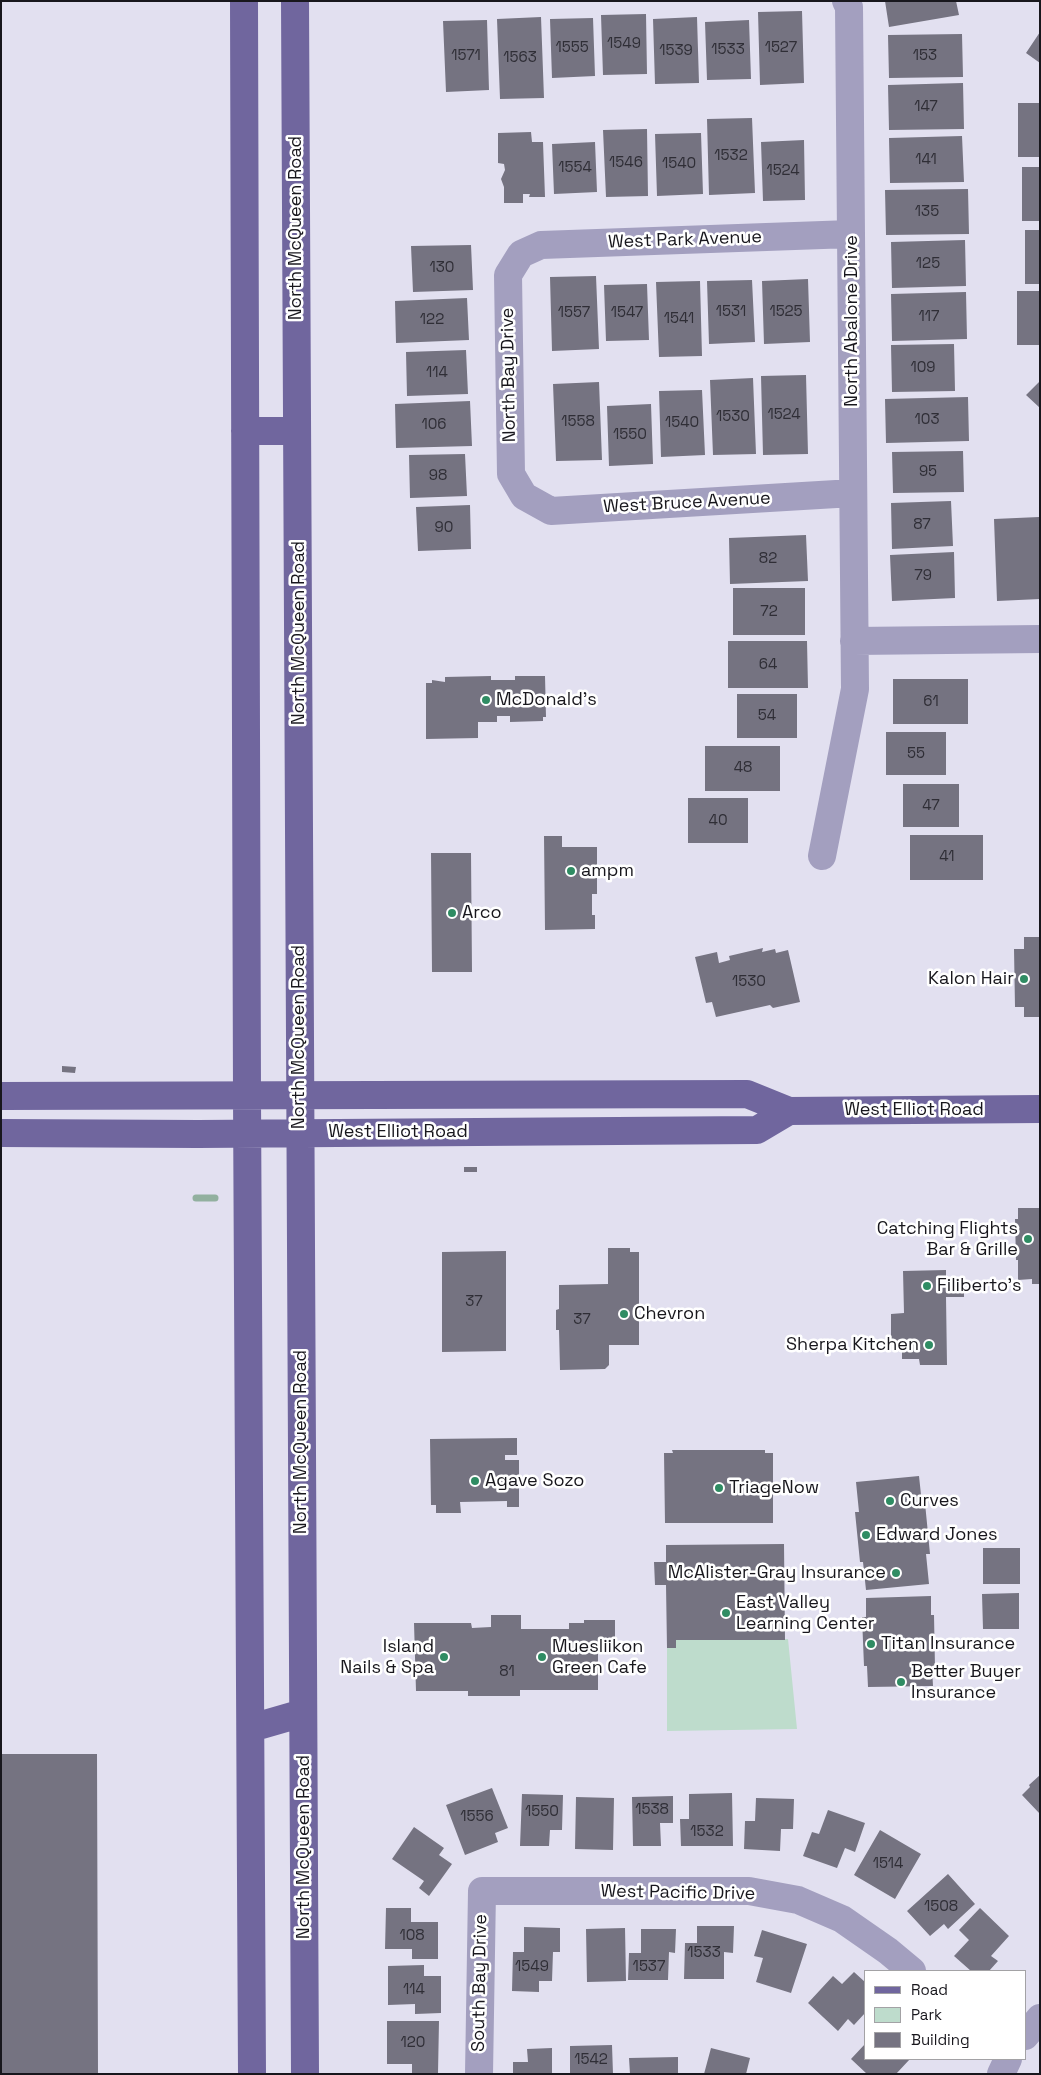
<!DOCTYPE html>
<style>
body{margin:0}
#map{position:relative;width:1041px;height:2075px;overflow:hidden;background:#e2e0f0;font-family:"Space Grotesk",sans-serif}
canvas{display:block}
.frame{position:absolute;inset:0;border:2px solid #18171d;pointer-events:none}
.legend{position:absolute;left:864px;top:1970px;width:162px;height:90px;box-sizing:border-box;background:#fff;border:1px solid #a3a2a5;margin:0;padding:6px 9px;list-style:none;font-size:15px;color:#18171d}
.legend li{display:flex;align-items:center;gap:10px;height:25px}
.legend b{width:25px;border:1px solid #a3a2a5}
</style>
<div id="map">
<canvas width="1041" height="2075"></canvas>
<div class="frame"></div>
<ul class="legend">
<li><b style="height:6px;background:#70669e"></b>Road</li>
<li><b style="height:14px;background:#bedccc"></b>Park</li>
<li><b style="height:14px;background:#757381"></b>Building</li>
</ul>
</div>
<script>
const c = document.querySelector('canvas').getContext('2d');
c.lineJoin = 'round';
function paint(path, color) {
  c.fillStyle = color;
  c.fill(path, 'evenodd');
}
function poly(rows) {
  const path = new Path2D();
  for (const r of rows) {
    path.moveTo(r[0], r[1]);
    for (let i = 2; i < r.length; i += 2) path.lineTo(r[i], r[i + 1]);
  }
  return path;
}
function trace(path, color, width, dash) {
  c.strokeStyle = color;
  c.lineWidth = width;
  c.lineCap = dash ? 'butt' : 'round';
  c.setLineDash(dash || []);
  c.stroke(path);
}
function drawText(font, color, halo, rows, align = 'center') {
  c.font = font + ' "Space Grotesk",sans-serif';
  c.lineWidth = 5;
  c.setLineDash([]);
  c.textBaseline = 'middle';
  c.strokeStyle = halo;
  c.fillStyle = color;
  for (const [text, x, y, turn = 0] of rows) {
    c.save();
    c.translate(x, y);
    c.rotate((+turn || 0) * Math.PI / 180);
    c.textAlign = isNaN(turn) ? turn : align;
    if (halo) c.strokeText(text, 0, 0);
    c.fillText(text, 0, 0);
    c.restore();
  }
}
const green = poly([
 [788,1639,797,1729,667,1731,667,1648,676,1647,676,1640]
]);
const stream = poly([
 [196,1198,215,1198]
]);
const building = poly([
 [885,1,956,1,959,15,889,27],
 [802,11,804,83,760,85,758,12],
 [646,14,647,74,603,75,601,15],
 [541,17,544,98,500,99,497,19],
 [697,17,699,83,655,84,653,19],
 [593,18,595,76,552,78,550,19],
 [487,20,489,90,446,92,443,21],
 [749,20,751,79,707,80,705,22],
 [1040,32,1040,63,1026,53],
 [962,34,963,77,889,78,888,35],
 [963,83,964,129,889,130,888,85],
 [1018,103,1040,103,1040,157,1018,157],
 [752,118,755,193,709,195,707,119],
 [647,129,648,196,606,197,603,130],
 [531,132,532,142,543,142,545,197,529,197,530,194,523,194,523,203,504,203,504,187,501,179,505,170,504,164,498,163,498,133],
 [701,133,703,194,657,196,655,134],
 [962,136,964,182,890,183,889,138],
 [804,140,805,200,763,201,761,142],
 [595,142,597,192,554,194,552,144],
 [1022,167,1040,167,1040,221,1022,221],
 [968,189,969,234,886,235,885,190],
 [1025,230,1040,230,1040,284,1025,284],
 [965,240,966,286,892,288,891,242],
 [471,245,473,290,413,292,411,246],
 [596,276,599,349,552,351,550,277],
 [808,279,810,342,764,344,762,281],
 [752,280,755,342,709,344,707,281],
 [700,281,702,356,659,357,656,282],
 [647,284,649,340,606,341,604,285],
 [1017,291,1040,291,1040,345,1017,345],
 [966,292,967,339,892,341,891,294],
 [467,298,469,340,396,343,395,301],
 [954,344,955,391,892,392,891,345],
 [466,350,468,394,407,396,406,352],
 [806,375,808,454,763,455,761,376],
 [753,378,756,454,713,455,710,380],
 [1040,381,1040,408,1026,395],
 [599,382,602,460,556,461,553,384],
 [702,390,705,455,661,457,659,391],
 [968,397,969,441,886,443,885,399],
 [470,401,472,446,396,448,395,404],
 [651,404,653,464,609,466,607,406],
 [963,451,964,492,893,493,892,452],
 [465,454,467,496,410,498,409,455],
 [951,501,953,546,892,549,891,503],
 [470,505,471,549,418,551,416,507],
 [1039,517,1040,599,997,601,994,519],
 [806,535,808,581,730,584,729,538],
 [954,552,955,598,892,601,890,555],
 [733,588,805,588,805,635,733,635],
 [728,641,807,641,808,688,728,688],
 [491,676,491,680,515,680,515,676,545,676,546,717,543,717,543,721,510,722,510,716,497,716,497,722,478,722,478,738,426,739,426,683,432,683,432,680,445,682,445,677],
 [893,679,968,679,968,724,893,724],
 [737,694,797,694,797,738,737,738],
 [886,732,946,732,946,775,886,775],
 [705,746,780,746,780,791,705,791],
 [903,784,959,784,959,827,903,827],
 [688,798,748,798,748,843,688,843],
 [910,835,983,835,983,880,910,880],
 [544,836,562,836,562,847,597,847,597,894,592,894,592,915,595,915,595,929,545,930],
 [431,853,471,853,472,972,432,972],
 [1024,937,1040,937,1040,1017,1024,1017,1024,1007,1015,1007,1014,949,1024,949],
 [763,948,762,952,775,949,776,953,788,950,800,1002,773,1008,770,1005,716,1017,712,1002,706,1003,695,957,717,952,719,963,730,960,729,956],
 [62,1066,76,1067,75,1073,62,1072],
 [464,1167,477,1167,477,1172,464,1172],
 [1018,1208,1040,1208,1040,1284,1032,1284,1032,1279,1018,1280,1018,1260,1016,1260,1015,1219,1018,1219],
 [608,1248,630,1248,630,1252,639,1252,639,1345,609,1345,609,1365,605,1369,560,1370,559,1330,556,1330,556,1310,559,1309,559,1285,608,1284],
 [506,1251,506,1351,442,1352,442,1252],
 [946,1270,946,1277,964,1277,964,1297,946,1297,947,1365,920,1365,919,1359,902,1359,902,1342,891,1342,891,1314,904,1313,903,1271],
 [517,1438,517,1455,505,1455,505,1460,519,1460,519,1507,507,1507,507,1501,460,1502,461,1513,436,1513,436,1505,431,1505,430,1439],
 [672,1450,765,1450,765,1453,773,1453,773,1523,665,1523,664,1453,673,1453],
 [919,1476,922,1504,925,1503,930,1554,926,1554,929,1584,866,1590,863,1562,860,1562,855,1512,859,1512,856,1482],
 [784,1544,785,1640,676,1640,676,1648,667,1648,666,1585,655,1585,654,1562,666,1562,666,1545],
 [983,1548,1020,1548,1020,1584,983,1584],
 [1019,1593,1019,1629,983,1629,982,1594],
 [931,1596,931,1615,934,1615,935,1668,932,1668,933,1686,868,1687,867,1666,864,1666,862,1617,866,1617,866,1598],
 [491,1615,521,1615,521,1629,569,1629,569,1623,584,1623,584,1620,615,1620,615,1654,598,1654,598,1690,520,1690,520,1696,468,1696,468,1691,416,1691,414,1623,471,1623,472,1628,491,1627],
 [1,1754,97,1754,98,2074,1,2074],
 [1040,1775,1040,1814,1022,1795,1030,1787,1029,1785],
 [492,1788,508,1828,495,1833,498,1842,465,1855,446,1805],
 [732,1793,733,1846,681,1846,680,1819,689,1819,689,1794],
 [522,1794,563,1795,562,1830,550,1830,549,1846,520,1846],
 [673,1796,673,1823,660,1823,661,1846,633,1846,632,1797],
 [576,1797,614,1798,613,1850,575,1849],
 [756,1798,794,1799,793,1829,781,1829,780,1851,744,1849,745,1821,755,1821],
 [828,1810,865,1823,855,1852,845,1848,837,1868,803,1856,812,1832,819,1834],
 [414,1827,444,1848,439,1855,452,1864,429,1896,419,1888,424,1881,392,1859],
 [880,1830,921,1854,895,1899,854,1875],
 [948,1874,975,1904,948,1929,944,1924,930,1936,907,1911],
 [386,1908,411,1908,411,1922,438,1922,438,1959,412,1959,412,1949,385,1949],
 [980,1908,1009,1936,991,1956,998,1961,989,1971,971,1971,954,1956,969,1940,959,1930],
 [697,1926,734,1926,733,1953,724,1952,724,1979,684,1979,685,1943,697,1943],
 [524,1927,560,1928,560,1952,553,1952,552,1981,539,1981,539,1992,512,1991,513,1952,524,1952],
 [625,1928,626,1981,587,1982,586,1929],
 [641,1929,676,1929,675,1953,669,1952,668,1980,628,1980,629,1953,641,1953],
 [762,1930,807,1944,791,1993,756,1982,763,1958,754,1956],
 [424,1965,424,1976,441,1976,441,2013,415,2014,415,2004,388,2005,388,1966],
 [854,1972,865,1982,865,2013,854,2025,848,2019,838,2031,808,2003,833,1976,842,1984],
 [387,2021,439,2021,438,2073,412,2073,412,2064,387,2064],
 [865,2044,865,2059,910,2059,896,2074,867,2074,851,2059],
 [612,2045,613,2074,570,2074,570,2046],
 [552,2048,552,2074,513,2074,513,2062,528,2062,527,2049],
 [711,2048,750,2058,746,2074,704,2074],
 [678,2057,678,2074,630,2074,629,2058]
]);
const minor = poly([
 [851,234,541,245,521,254,508,275,511,474,524,496,551,511,853,493],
 [854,641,1040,639],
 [822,856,855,689,849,7,846,1],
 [1025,2036,1040,2018],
 [479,2074,482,1891,749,1891,798,1900,842,1919,888,1951,912,1971],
 [1001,2074,1008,2059]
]);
const major = poly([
 [244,1,247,1097,252,2074],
 [295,1,305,2074],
 [245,431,297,431],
 [1,1096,747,1094,789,1111,1040,1109],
 [1,1133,198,1134,757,1130,789,1111],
 [251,1728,303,1713]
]);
const markers = [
 [486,700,5,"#2f8c63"],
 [571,871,5,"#2f8c63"],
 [452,913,5,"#2f8c63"],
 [1024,979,5,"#2f8c63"],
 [1028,1239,5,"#2f8c63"],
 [927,1286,5,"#2f8c63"],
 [624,1314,5,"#2f8c63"],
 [929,1345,5,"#2f8c63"],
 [475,1481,5,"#2f8c63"],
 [719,1488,5,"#2f8c63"],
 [890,1501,5,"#2f8c63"],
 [866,1535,5,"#2f8c63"],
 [896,1573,5,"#2f8c63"],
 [726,1613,5,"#2f8c63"],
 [871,1644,5,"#2f8c63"],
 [444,1657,5,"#2f8c63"],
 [542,1657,5,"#2f8c63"],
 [901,1682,5,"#2f8c63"]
];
const numberNames = [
 ["1549",624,44],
 ["1555",572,48],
 ["1527",781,48],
 ["1533",728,50],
 ["1539",676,51],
 ["1571",466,56],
 ["153",925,56],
 ["1563",520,58],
 ["147",926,107],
 ["1532",731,156],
 ["141",926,160],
 ["1546",626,163],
 ["1540",679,164],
 ["1554",575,168],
 ["1524",783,171],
 ["135",927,212],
 ["125",928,264],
 ["130",442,268],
 ["1531",731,312],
 ["1525",786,312],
 ["1557",574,313],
 ["1547",627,313],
 ["117",929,317],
 ["1541",679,319],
 ["122",432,320],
 ["109",923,368],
 ["114",437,373],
 ["1524",784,415],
 ["1530",733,417],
 ["103",927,420],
 ["1558",578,422],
 ["1540",682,423],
 ["106",434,425],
 ["1550",630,435],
 ["95",928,472],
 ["98",438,476],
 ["87",922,525],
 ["90",444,528],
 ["82",768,559],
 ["79",923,576],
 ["72",769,612],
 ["64",768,665],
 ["61",931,702],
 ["54",767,716],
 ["55",916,754],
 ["48",743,768],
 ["47",931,806],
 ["40",718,821],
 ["41",947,857],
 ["1530",749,982],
 ["37",474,1302],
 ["37",582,1320],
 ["81",507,1672],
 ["1538",652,1810],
 ["1550",542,1812],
 ["1556",477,1817],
 ["1532",707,1832],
 ["1514",888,1864],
 ["1508",941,1907],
 ["108",412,1936],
 ["1533",704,1953],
 ["1549",532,1967],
 ["1537",649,1967],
 ["114",414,1990],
 ["120",413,2043],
 ["1542",591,2060]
];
const streetNames = [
 ["North McQueen Road",296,228,-90],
 ["West Park Avenue",685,240,-2],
 ["North Abalone Drive",852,321,-90],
 ["North Bay Drive",509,375,-91],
 ["West Bruce Avenue",687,503,-3],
 ["North McQueen Road",299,633,-90],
 ["North McQueen Road",299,1037,-90],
 ["West Elliot Road",914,1110],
 ["West Elliot Road",398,1132],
 ["North McQueen Road",301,1442,-90],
 ["North McQueen Road",304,1847,-90],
 ["West Pacific Drive",678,1893,1],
 ["South Bay Drive",480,1983,-89]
];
const poiNames = [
 ["McDonald's",496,700],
 ["ampm",581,871],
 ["Arco",462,913],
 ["Kalon Hair",1014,979,"right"],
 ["Catching Flights",1018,1229,"right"],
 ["Bar & Grille",1018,1250,"right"],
 ["Filiberto's",937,1286],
 ["Chevron",634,1314],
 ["Sherpa Kitchen",919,1345,"right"],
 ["Agave Sozo",485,1481],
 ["TriageNow",729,1488],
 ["Curves",900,1501],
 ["Edward Jones",876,1535],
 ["McAlister-Gray Insurance",886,1573,"right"],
 ["East Valley",736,1603],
 ["Learning Center",736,1624],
 ["Titan Insurance",881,1644],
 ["Island",434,1647,"right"],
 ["Nails & Spa",434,1668,"right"],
 ["Muesliikon",552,1647],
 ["Green Cafe",552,1668],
 ["Better Buyer",911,1672],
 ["Insurance",911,1693]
];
paint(green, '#bedccc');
trace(stream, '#92b09f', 7);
paint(building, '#757381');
trace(minor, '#a39fbf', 28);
trace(major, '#70669e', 28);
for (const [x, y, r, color] of markers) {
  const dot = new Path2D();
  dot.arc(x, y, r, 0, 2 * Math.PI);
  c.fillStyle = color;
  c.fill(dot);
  trace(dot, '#fff', 2);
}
drawText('15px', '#2f2e36', null, numberNames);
drawText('18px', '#18171d', '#fff', streetNames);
drawText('18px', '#18171d', '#fff', poiNames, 'left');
</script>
